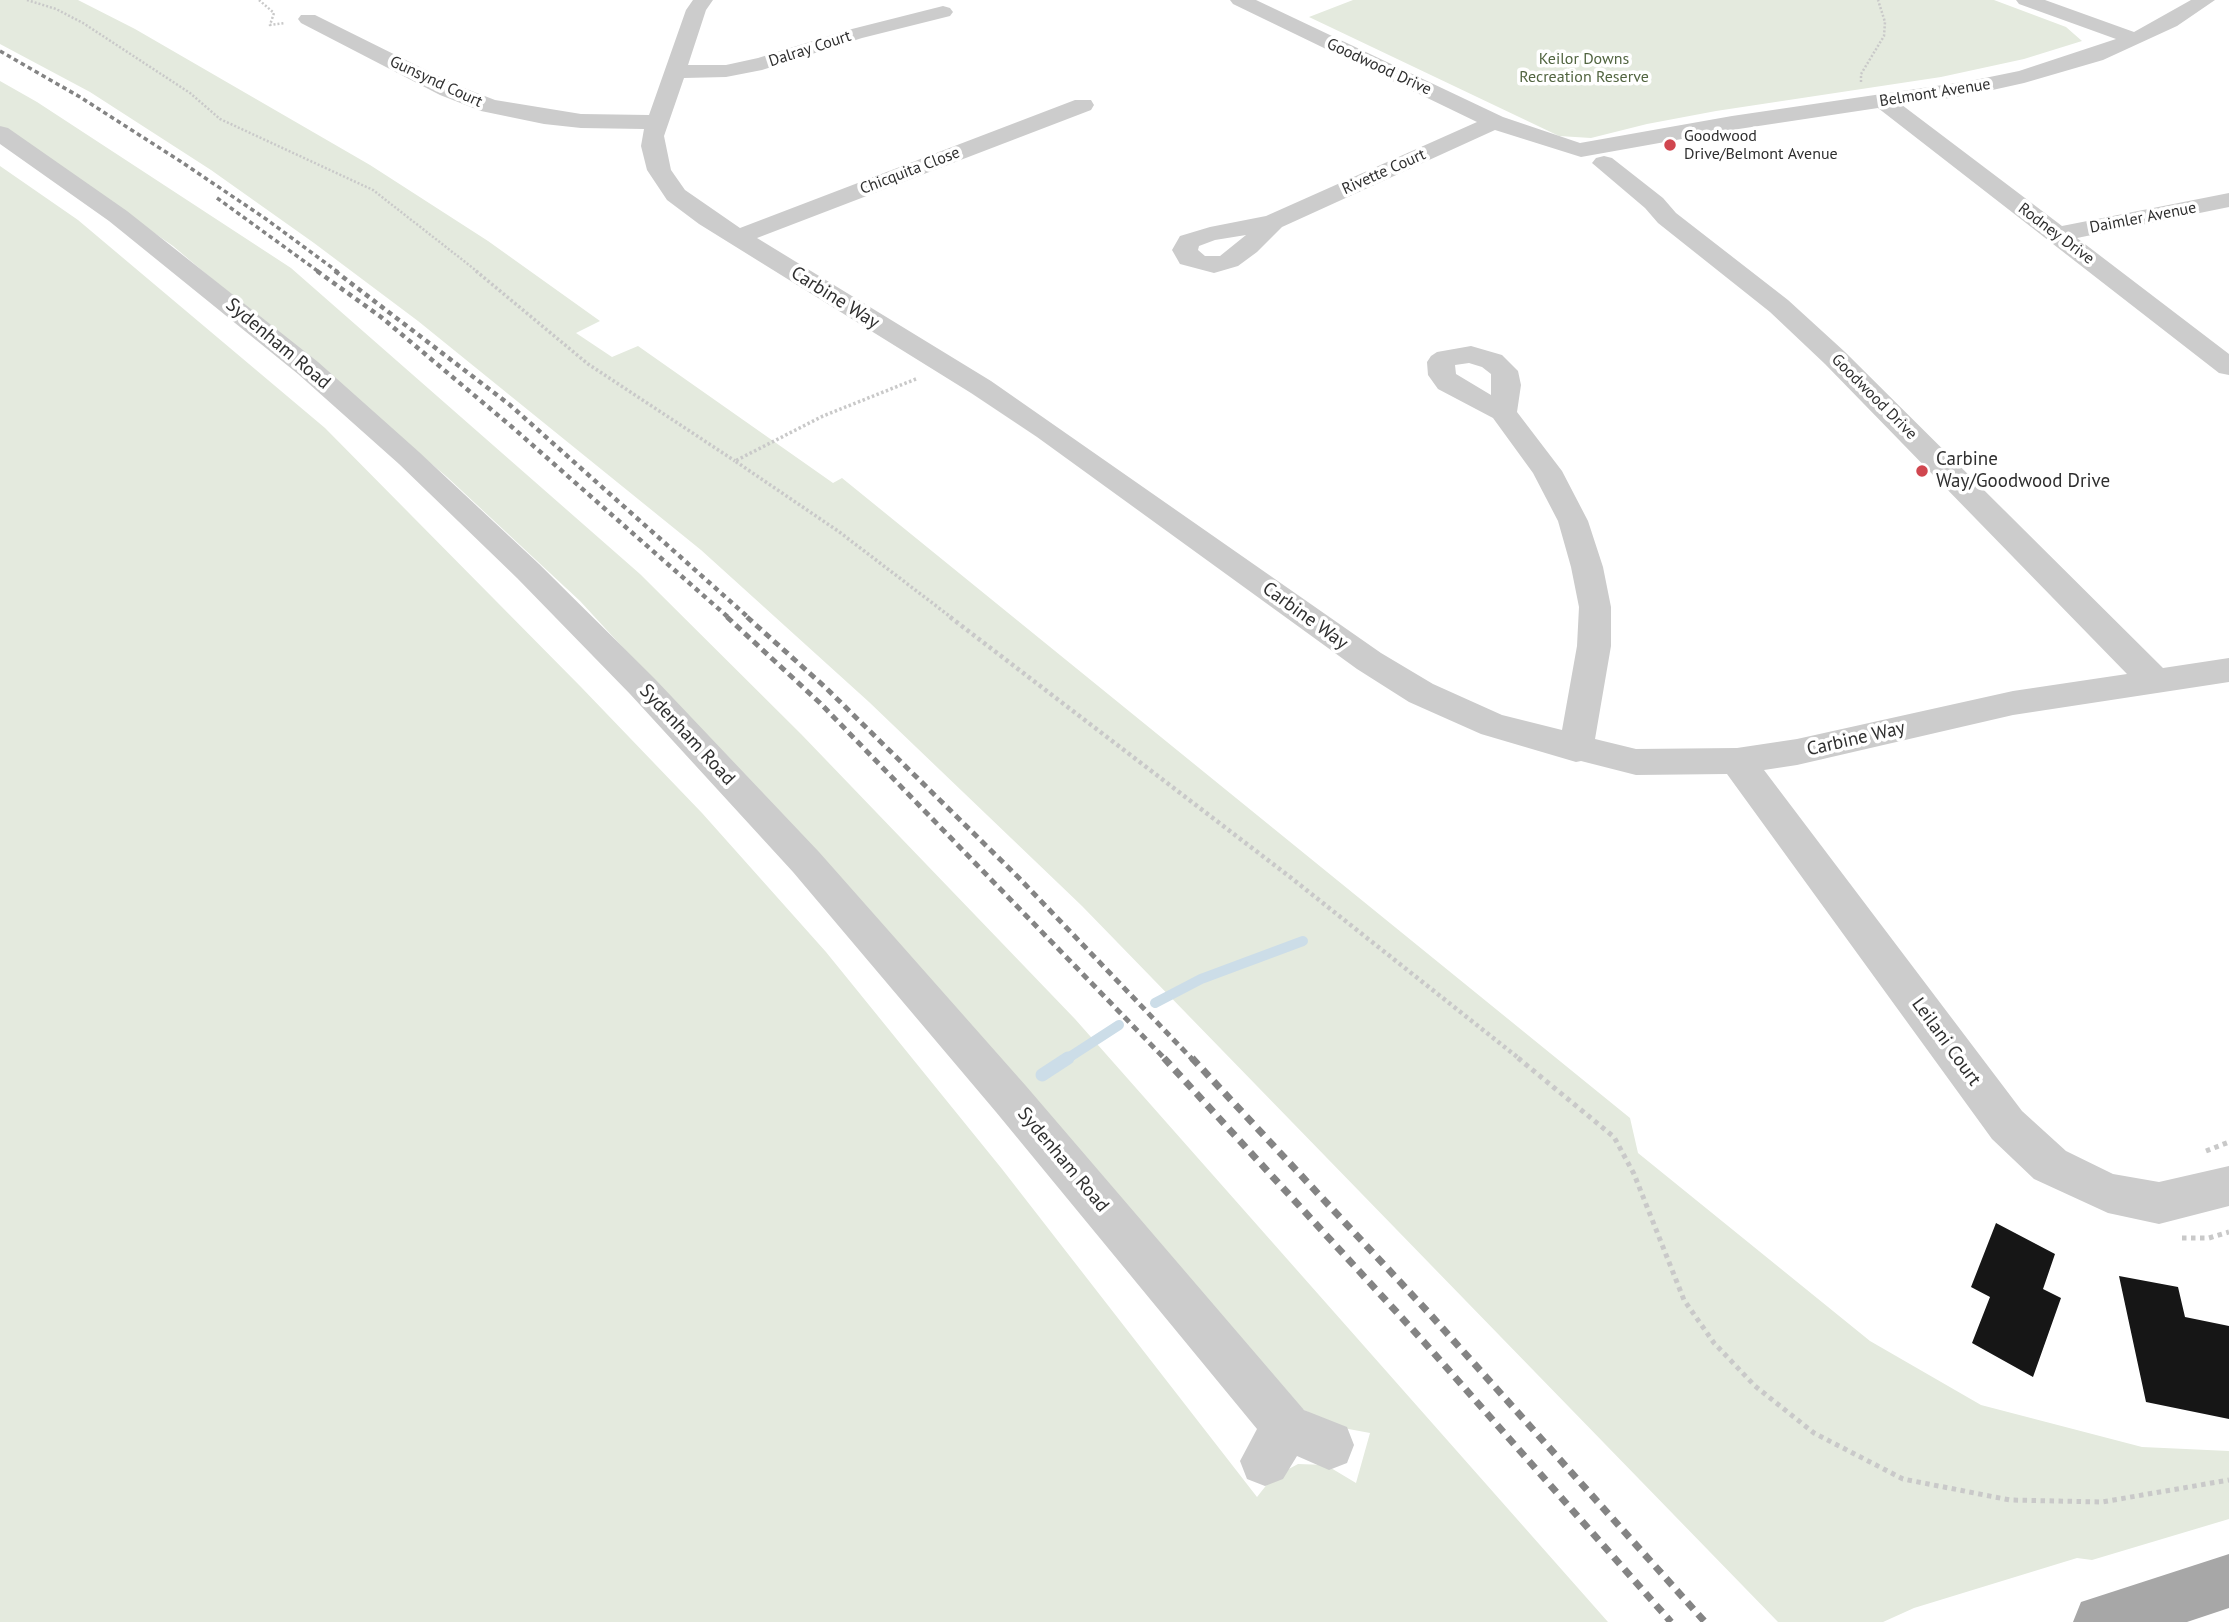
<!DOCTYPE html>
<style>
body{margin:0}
canvas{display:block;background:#fff}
</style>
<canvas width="2229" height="1622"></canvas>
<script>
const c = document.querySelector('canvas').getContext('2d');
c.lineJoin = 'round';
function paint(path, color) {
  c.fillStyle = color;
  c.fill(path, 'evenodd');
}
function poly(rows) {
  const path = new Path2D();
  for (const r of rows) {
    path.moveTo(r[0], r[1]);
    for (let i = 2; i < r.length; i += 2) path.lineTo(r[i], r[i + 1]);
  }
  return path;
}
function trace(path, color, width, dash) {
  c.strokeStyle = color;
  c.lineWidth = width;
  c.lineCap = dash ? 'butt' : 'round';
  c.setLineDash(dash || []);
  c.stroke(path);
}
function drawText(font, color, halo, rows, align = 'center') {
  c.font = font + ' "PT Sans",sans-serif';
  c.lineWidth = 7;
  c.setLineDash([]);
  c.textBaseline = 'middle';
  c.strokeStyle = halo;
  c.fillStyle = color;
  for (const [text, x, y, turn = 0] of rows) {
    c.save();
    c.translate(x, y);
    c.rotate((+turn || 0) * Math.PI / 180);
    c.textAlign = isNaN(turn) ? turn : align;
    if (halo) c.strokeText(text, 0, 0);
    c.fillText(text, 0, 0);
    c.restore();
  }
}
const green = poly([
 [0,0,78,0,135,29,370,165,488,241,600,321,576,333,612,357,638,346,833,483,842,478,1630,1118,1638,1153,1870,1341,1981,1405,2142,1447,2229,1451,2229,1519,2092,1560,2077,1558,1914,1608,1883,1622,1778,1622,1082,906,869,702,701,550,418,321,314,243,211,170,90,92,0,44],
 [1353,0,1994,0,2066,27,2082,41,2024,59,1941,77,1716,111,1647,124,1591,138,1559,136,1309,17],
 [0,81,37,102,291,268,640,574,801,734,1075,1019,1608,1622,0,1622,0,166,78,220,325,428,581,687,702,813,826,952,1002,1169,1257,1497,1272,1478,1298,1464,1326,1465,1356,1483,1370,1433,1338,1427,1302,1409,925,975,580,601,447,477,173,246,0,126]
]);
const streamFar1 = poly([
 [1155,1003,1201,979,1303,941],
 [1065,1060,1119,1025]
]);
const stream = poly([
 [1042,1075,1068,1058]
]);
const building = poly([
 [1996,1223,2055,1254,2043,1289,2061,1298,2033,1377,1972,1343,1990,1297,1971,1287],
 [2119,1276,2178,1287,2185,1317,2229,1326,2229,1419,2146,1402]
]);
const pathFar3 = poly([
 [27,0,56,9,83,23,190,93,220,119,373,190,478,272],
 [259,0,274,13,270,25,285,23],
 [1861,82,1861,74,1884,36,1885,22,1878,0]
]);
const pathFar2 = poly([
 [476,271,588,364,735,461],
 [916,379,823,416,735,461,838,531,952,618]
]);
const pathFar1 = poly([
 [950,617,1290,877,1521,1060]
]);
const path = poly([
 [1518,1058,1614,1137,1634,1174,1684,1300,1714,1343,1755,1386,1814,1433,1903,1479,2010,1500,2102,1502,2229,1480],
 [2206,1151,2229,1142],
 [2182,1238,2209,1238,2229,1232]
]);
const minor = poly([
 [693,0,713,0,706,10,688,65,726,65,758,58,848,30,943,6,950,8,953,12,950,16,862,38,762,70,726,77,684,78,664,136,671,170,685,190,740,228,1075,100,1091,100,1094,105,1091,110,757,238,991,381,1381,653,1433,684,1502,715,1562,730,1577,646,1579,607,1571,567,1558,521,1533,473,1493,418,1438,389,1428,375,1427,362,1431,356,1437,352,1471,346,1502,355,1518,371,1521,385,1517,412,1562,471,1588,521,1603,567,1611,607,1611,646,1595,739,1636,749,1737,748,1797,739,2013,691,2127,674,1825,364,1770,312,1658,223,1645,208,1592,163,1596,158,1604,156,1612,158,1663,198,1676,213,1788,300,1845,352,2163,668,2229,658,2229,682,2013,715,1797,765,1764,770,2022,1111,2066,1151,2113,1174,2159,1182,2229,1166,2229,1206,2159,1224,2108,1213,2034,1179,1992,1139,1727,774,1636,775,1581,761,1576,762,1481,734,1409,702,1357,669,1037,437,971,393,699,224,667,200,647,170,641,146,644,129,581,128,544,124,481,111,440,95,301,23,298,19,301,15,315,15,456,85,495,100,581,114,649,115,686,10,693,0],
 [1469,363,1482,367,1491,374,1491,395,1456,374,1455,365,1469,363],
 [1230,0,1256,0,1503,117,1580,143,1732,116,1970,81,2019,71,2116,39,2019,4,2016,0,2045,0,2134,32,2191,0,2215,0,2177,26,2103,60,2024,83,1970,95,1902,105,2062,226,2229,193,2229,207,2077,238,2229,354,2229,375,2219,373,1878,108,1732,130,1581,157,1495,130,1282,227,1257,252,1238,266,1214,273,1180,264,1172,250,1180,236,1210,227,1266,216,1477,122,1233,4,1230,0],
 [1246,235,1220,256,1205,256,1198,250,1199,246,1215,240,1246,235],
 [0,126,8,128,127,211,318,362,419,452,539,564,654,678,819,852,1026,1086,1304,1410,1347,1427,1354,1445,1347,1463,1329,1470,1297,1456,1283,1479,1265,1486,1247,1479,1240,1461,1257,1429,996,1112,793,872,630,694,517,578,399,464,298,374,109,221,0,144,0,126]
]);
const primary = poly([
 [2229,1554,2229,1608,2187,1622,2073,1622,2081,1602,2229,1554]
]);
const railFar3 = poly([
 [0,51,80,97,180,161,266,219,338,272],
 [217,198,319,272]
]);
const railFar2 = poly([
 [317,271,381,317,512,427,729,618],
 [335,271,510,405,749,618]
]);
const railFar1 = poly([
 [727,617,820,703,1166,1060],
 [747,617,825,687,1018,877,1193,1060]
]);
const rail = poly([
 [1164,1058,1424,1342,1671,1622],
 [1192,1058,1428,1312,1705,1622]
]);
const markers = [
 [1670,145,7,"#d0464f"],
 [1922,471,7,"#d0464f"]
];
const farStreetnames = [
 ["Dalray Court",810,49,-18],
 ["Goodwood Drive",1379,67,25],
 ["Gunsynd Court",436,82,25],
 ["Belmont Avenue",1935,93,-9],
 ["Chicquita Close",910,171,-21],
 ["Rivette Court",1384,172,-24],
 ["Daimler Avenue",2143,218,-11],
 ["Rodney Drive",2056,234,37],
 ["Goodwood Drive",1874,397,45]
];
const farParknames = [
 ["Keilor Downs",1584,59],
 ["Recreation Reserve",1584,77]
];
const farPoinames = [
 ["Goodwood",1684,136],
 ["Drive/Belmont Avenue",1684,154]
];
const streetNames = [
 ["Carbine Way",835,298,32],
 ["Sydenham Road",278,344,40],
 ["Carbine Way",1305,616,36],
 ["Sydenham Road",687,735,47],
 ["Carbine Way",1856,739,-13],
 ["Leilani Court",1946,1042,54],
 ["Sydenham Road",1063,1160,50]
];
const poiNames = [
 ["Carbine",1936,460],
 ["Way/Goodwood Drive",1936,482]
];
paint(green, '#e4eade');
trace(streamFar1, '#ccdde8', 10);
trace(stream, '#ccdde8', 13);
paint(building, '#161616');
trace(pathFar3, '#c9c9c9', 2.5, [2, 2]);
trace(pathFar2, '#c9c9c9', 3.5, [2.5, 2.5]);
trace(pathFar1, '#c9c9c9', 4.5, [3.5, 3.5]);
trace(path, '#c9c9c9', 5, [4.5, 4.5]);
paint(minor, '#ccc');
paint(primary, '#a7a7a7');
trace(railFar3, '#848484', 3.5, [4.5, 3.5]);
trace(railFar2, '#848484', 4.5, [5, 4.5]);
trace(railFar1, '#848484', 5, [7, 5]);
trace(rail, '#848484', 7, [9, 7]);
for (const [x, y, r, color] of markers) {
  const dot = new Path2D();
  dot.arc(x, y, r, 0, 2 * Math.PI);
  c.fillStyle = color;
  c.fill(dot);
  trace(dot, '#fff', 2.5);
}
drawText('16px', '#2f2f2f', '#fff', farStreetnames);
drawText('16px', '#526541', '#fff', farParknames);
drawText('16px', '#2f2f2f', '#fff', farPoinames, 'left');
drawText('19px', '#2f2f2f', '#fff', streetNames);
drawText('19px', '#2f2f2f', '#fff', poiNames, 'left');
</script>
